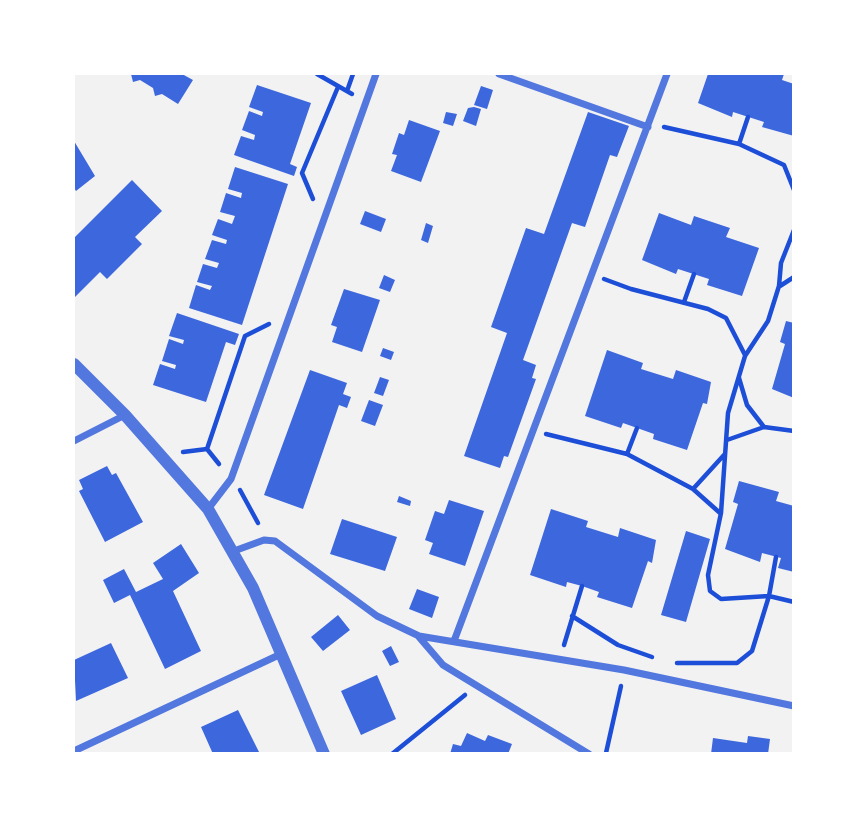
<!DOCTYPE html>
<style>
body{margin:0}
#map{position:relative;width:867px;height:827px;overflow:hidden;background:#f2f2f2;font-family:"IBM Plex Sans",sans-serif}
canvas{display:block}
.frame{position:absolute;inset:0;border:75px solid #fff;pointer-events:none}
</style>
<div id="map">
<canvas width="867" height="827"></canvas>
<div class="frame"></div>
</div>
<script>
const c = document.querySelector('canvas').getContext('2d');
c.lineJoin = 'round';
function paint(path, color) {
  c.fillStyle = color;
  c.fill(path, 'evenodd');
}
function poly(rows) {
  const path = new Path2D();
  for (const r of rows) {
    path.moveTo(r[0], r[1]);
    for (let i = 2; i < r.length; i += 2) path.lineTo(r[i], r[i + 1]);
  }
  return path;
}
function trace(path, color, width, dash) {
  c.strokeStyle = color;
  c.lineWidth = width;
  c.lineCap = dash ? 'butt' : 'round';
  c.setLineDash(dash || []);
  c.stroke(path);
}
const building = poly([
 [131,74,182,74,193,80,178,104,162,94,155,96,153,88,140,80,133,82],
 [708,74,784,74,782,80,794,84,794,136,762,127,764,122,733,112,732,117,698,103],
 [257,85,311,103,290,164,297,167,294,176,234,155,241,136,254,140,255,135,242,130,249,111,262,116,263,112,249,107],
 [481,86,493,90,487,109,474,105],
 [474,107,481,109,476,126,463,121,468,108],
 [446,112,457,114,453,126,443,123],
 [588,112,629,126,617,157,610,155,585,227,572,223,523,360,536,365,532,378,536,379,508,457,504,456,500,468,464,456,507,333,491,327,526,228,544,234],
 [409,120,440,131,421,182,391,171,397,155,392,154,399,133,404,135],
 [74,141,95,176,76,191,74,188],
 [235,167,288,184,242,325,189,308,196,285,210,290,212,286,197,282,203,264,217,268,219,263,205,259,212,240,226,244,227,240,212,235,218,219,232,224,235,216,220,212,226,193,241,198,242,193,228,189],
 [132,180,162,211,135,237,142,244,107,279,100,272,74,298,74,238],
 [365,211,386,219,381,232,360,224],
 [659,213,691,225,694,216,730,228,726,237,759,248,742,296,707,285,709,279,678,269,676,274,642,260],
 [426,223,433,226,428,243,421,240],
 [384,275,395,280,390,292,379,288],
 [344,289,380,300,362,352,332,342,337,327,331,325],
 [177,313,239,334,235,345,226,342,206,402,153,385,160,364,175,369,176,365,162,361,169,339,183,344,184,340,169,336],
 [786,321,794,323,794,398,772,389,785,344,780,342],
 [383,348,394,352,391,360,380,356],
 [607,350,643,363,641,369,673,379,676,370,711,382,707,404,703,403,687,450,653,439,654,434,623,423,621,428,585,416],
 [310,370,347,383,343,394,351,397,347,408,339,405,303,509,264,495],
 [380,377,389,380,383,396,374,393],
 [369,400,383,405,375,426,361,421],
 [107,466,112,475,116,473,143,522,105,542,79,491,83,489,79,480],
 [739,481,779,492,776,501,794,506,794,572,778,568,781,558,762,553,760,562,725,549,738,504,733,502],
 [399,496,411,501,410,506,397,502],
 [449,500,484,511,465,566,429,554,433,543,425,540,435,511,444,514],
 [551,509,588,521,586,527,618,537,620,528,656,540,652,563,648,561,632,608,597,597,599,592,582,586,567,582,566,587,530,575],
 [342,519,397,537,385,571,330,554],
 [686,531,710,539,686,622,661,615],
 [181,544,199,573,173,591,201,651,165,669,130,595,114,603,103,580,124,569,136,592,163,579,153,563],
 [417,589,439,597,432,618,409,609],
 [338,615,350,630,323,651,311,637],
 [111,643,128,678,76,701,74,660],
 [391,646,399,662,390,666,382,651],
 [377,675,396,719,361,735,341,691],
 [238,710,260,754,213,754,201,727],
 [467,733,485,741,488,735,512,744,508,754,450,754,453,744,461,746],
 [748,736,770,739,768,754,711,754,713,738,747,743]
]);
const path = poly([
 [317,74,352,94],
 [347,91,353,74],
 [664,127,739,144,784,165,794,190],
 [739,144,748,117],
 [313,199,302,173,338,87],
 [794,230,781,263,779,286,768,321,745,356,728,413,721,513,708,575,710,591,721,599,769,596,794,602],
 [604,279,631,289,708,309,726,318,745,355],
 [780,286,794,277],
 [684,302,694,274],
 [739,378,747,405,764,427],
 [546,434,627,454,693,489,720,513],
 [727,440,764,427,794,431],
 [207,449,245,336,269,324],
 [183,452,207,449,219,464],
 [627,454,637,428],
 [693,489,724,455],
 [240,490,258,523],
 [572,616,618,645,652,657],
 [564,645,582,586],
 [677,663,737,663,752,651,769,596,776,557],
 [606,753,621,686],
 [392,754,465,695]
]);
const minor = poly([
 [499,74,648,127],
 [74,441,125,415],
 [208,509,231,479,376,74],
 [234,551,264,540,275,541,377,616,419,636,624,670,794,706],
 [419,637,443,665,589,754],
 [454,641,667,74],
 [74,751,281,654]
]);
const tertiary = poly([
 [74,364,125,415,208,509,253,588,324,754]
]);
paint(building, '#3d67dc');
trace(path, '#1d4ed8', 4.5);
trace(minor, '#5277de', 7);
trace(tertiary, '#5277de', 12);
</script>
